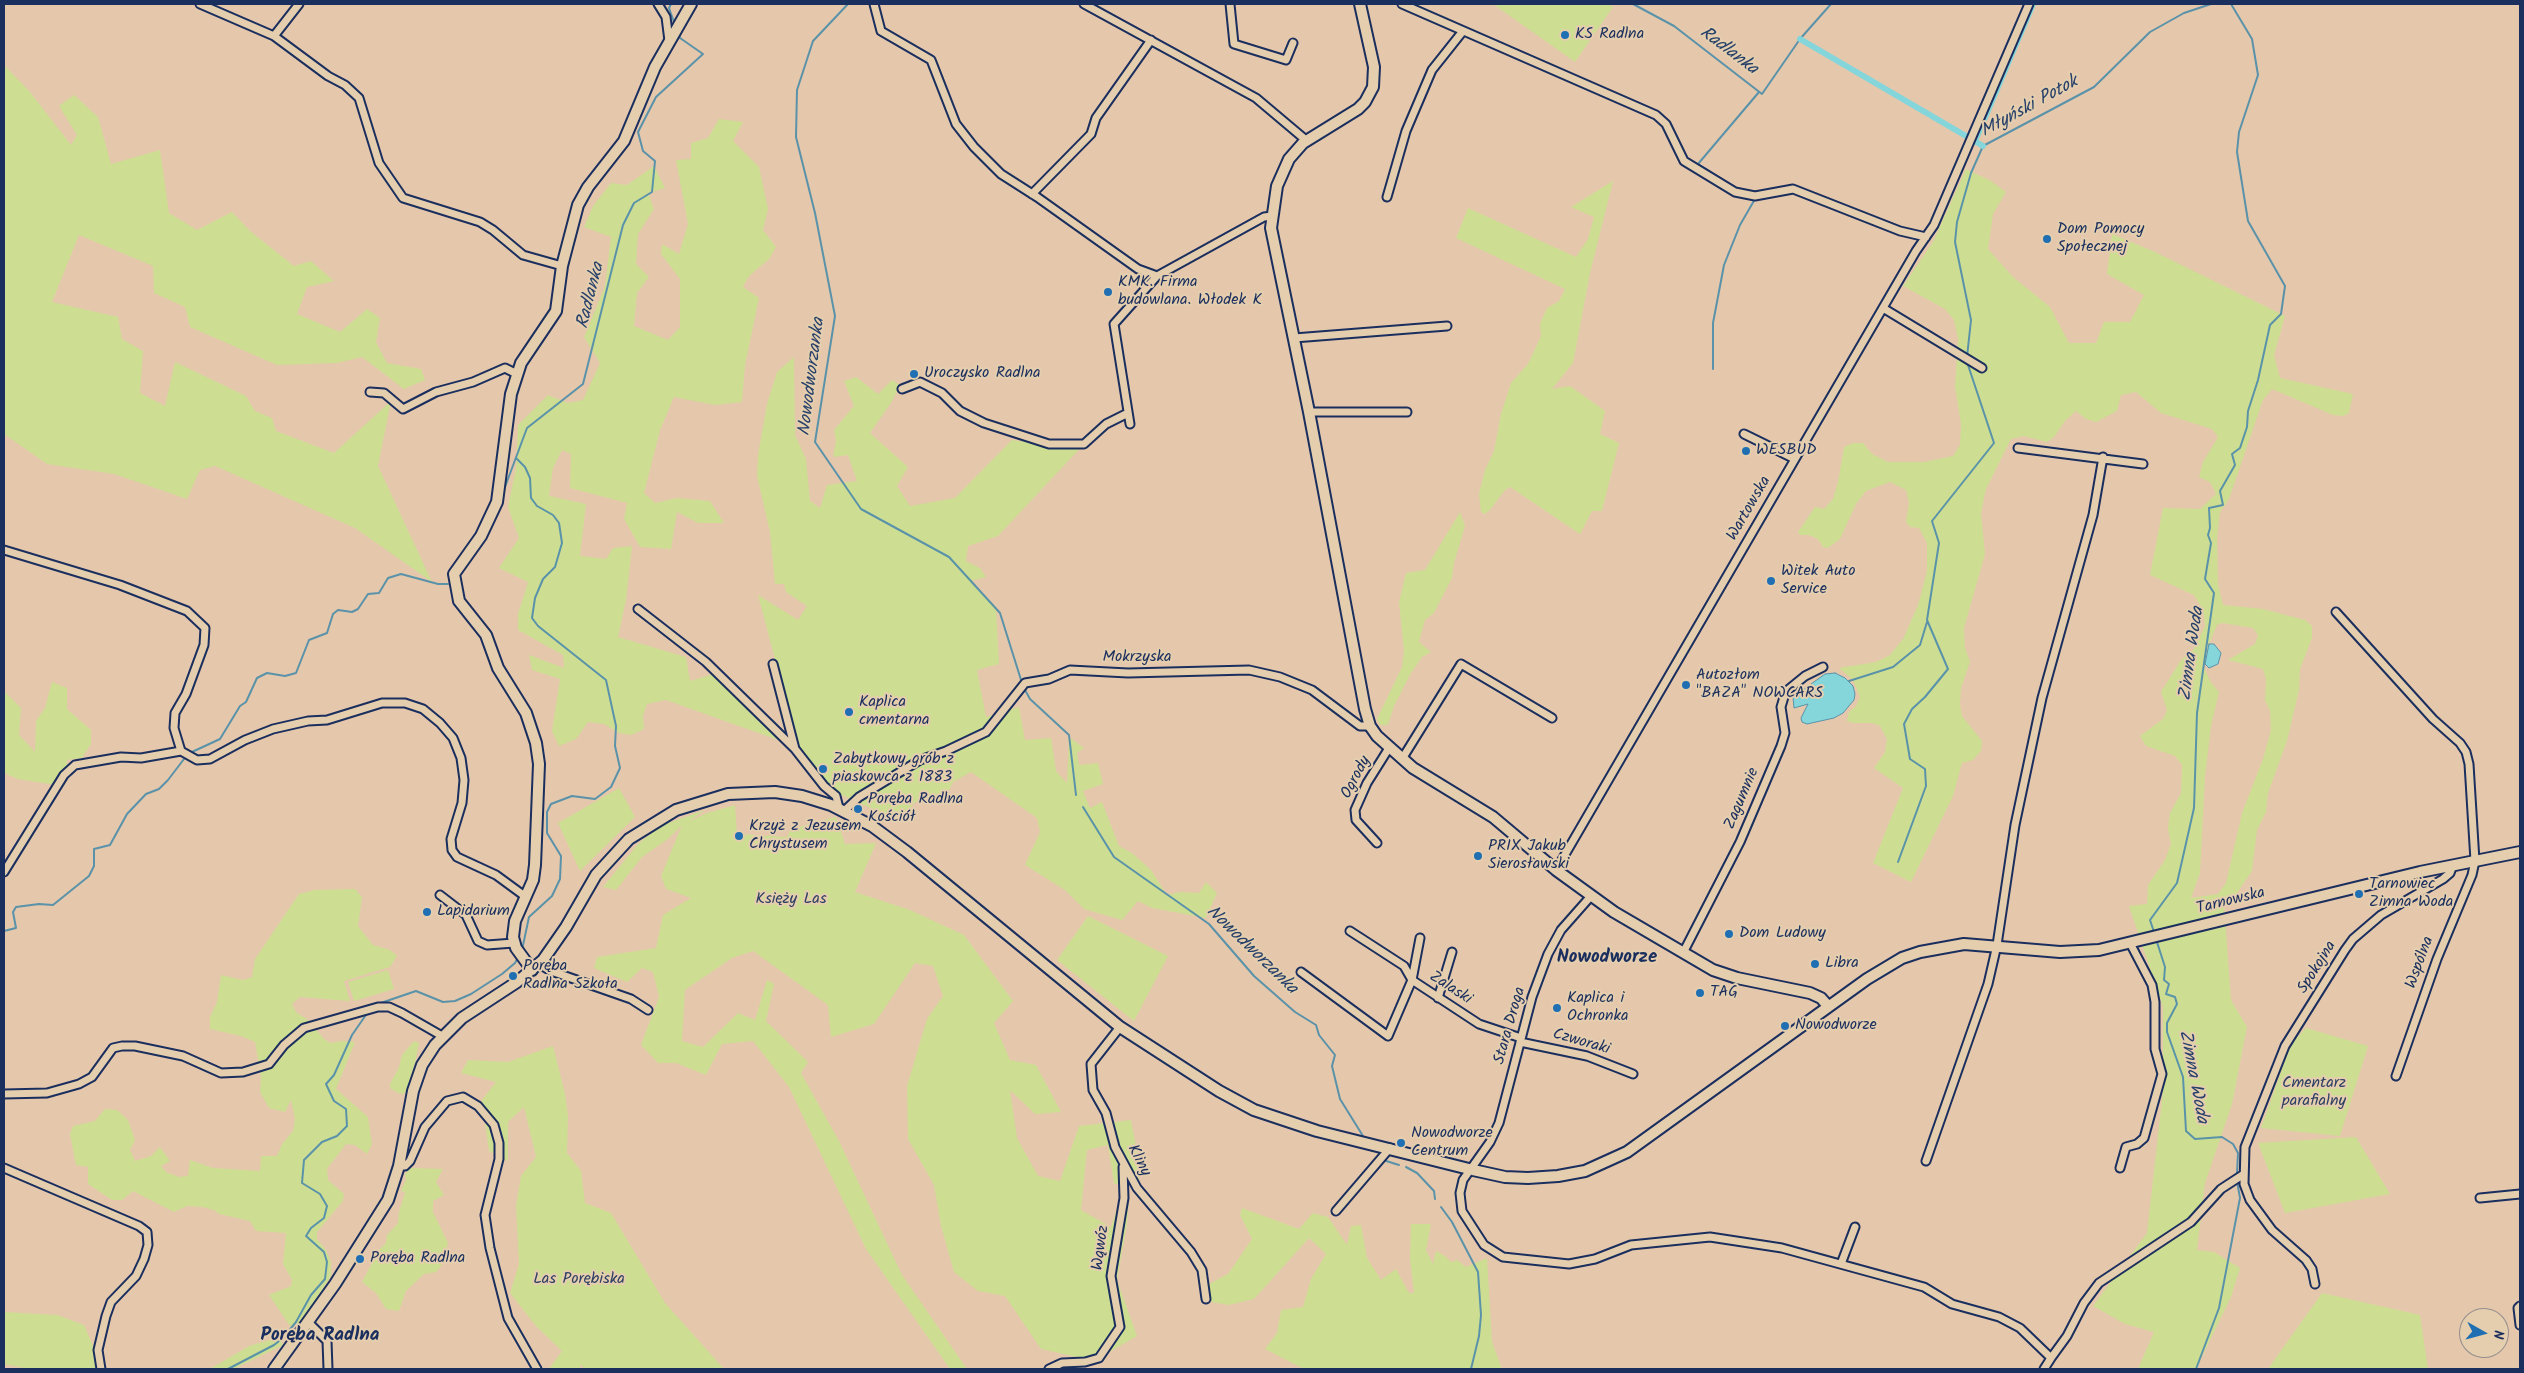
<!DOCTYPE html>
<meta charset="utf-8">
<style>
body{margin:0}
#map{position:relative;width:2524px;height:1373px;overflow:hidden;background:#e5c7ac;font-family:Kalam,sans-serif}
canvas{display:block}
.frame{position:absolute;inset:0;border:5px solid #1b2f5e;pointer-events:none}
.north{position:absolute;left:2459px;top:1308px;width:50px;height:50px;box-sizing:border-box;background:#e5ceae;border:1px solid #948e8e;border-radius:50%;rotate:97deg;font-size:14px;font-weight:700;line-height:20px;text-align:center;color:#1b2f5e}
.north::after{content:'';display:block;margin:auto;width:18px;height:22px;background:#1f6fb2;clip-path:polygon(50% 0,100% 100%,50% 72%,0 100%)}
</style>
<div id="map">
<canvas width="2524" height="1373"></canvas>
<div class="frame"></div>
<div class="north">N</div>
</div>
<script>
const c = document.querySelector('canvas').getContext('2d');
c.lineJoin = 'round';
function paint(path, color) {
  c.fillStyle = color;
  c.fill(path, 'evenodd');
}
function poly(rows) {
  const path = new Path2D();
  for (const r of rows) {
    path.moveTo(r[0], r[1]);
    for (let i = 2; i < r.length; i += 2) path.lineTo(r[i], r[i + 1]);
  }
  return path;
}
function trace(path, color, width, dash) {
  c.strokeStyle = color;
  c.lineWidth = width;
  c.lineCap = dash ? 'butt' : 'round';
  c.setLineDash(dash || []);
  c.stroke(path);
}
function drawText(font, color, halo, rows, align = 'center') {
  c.font = font + ' Kalam,sans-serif';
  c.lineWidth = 4;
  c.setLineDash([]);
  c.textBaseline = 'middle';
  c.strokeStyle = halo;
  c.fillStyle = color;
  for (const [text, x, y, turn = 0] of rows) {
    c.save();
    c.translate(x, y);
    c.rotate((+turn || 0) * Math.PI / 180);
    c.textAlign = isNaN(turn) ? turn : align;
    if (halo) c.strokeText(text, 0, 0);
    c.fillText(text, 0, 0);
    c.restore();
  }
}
const green = poly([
 [1493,4,1608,4,1613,7,1575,62],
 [4,65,30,92,71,145,77,135,59,106,74,95,98,117,111,164,160,150,169,213,197,230,232,212,250,231,294,266,311,261,334,281,307,287,297,314,340,332,367,309,380,318,376,342,387,363,421,369,425,380,404,389,362,357,337,363,277,365,190,327,185,307,154,293,153,266,79,235,52,302,118,317,122,339,143,351,140,393,165,406,175,362,246,396,255,411,272,418,276,431,334,453,391,401,378,466,432,582,355,528,215,466,200,470,187,499,114,474,47,464,4,434],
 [719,119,743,122,733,141,759,167,768,209,763,230,776,247,769,259,749,276,743,287,759,298,745,365,742,402,715,405,674,397,660,430,644,493,655,503,677,498,710,501,724,523,698,523,677,512,671,549,640,547,624,519,627,503,570,488,571,454,562,450,553,468,549,496,586,504,580,556,606,559,613,548,632,546,626,600,618,637,686,657,690,681,717,673,781,741,666,700,647,704,643,716,644,729,631,735,619,733,604,724,588,722,576,739,559,746,552,731,560,679,532,670,529,655,564,668,563,655,518,630,518,614,528,582,499,568,519,538,508,507,516,468,518,425,548,395,568,403,583,400,600,363,584,337,605,286,611,237,584,227,593,206,611,183,627,185,654,166,665,188,648,193,654,209,638,234,636,264,649,277,637,293,634,326,668,340,680,327,680,279,661,254,662,244,679,254,688,224,676,160,691,159,691,143,708,138],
 [1966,169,1991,181,2006,192,1993,214,1988,249,2013,277,2050,307,2069,343,2096,343,2104,322,2130,322,2144,295,2107,274,2112,234,2155,252,2285,316,2274,355,2280,378,2353,394,2349,413,2343,416,2333,415,2272,389,2263,400,2229,499,2220,512,2217,538,2218,584,2223,605,2263,609,2305,620,2312,626,2312,638,2300,669,2299,690,2287,741,2268,793,2266,812,2257,830,2252,871,2235,896,2224,904,2231,1000,2247,1027,2232,1104,2205,1183,2197,1250,2214,1252,2240,1268,2231,1297,2196,1369,2138,1369,2154,1332,2125,1324,2093,1306,2147,1233,2163,1091,2163,1007,2129,906,2147,904,2148,885,2165,860,2171,844,2168,828,2170,813,2181,793,2182,765,2175,756,2146,746,2140,736,2163,719,2167,710,2161,692,2181,660,2193,650,2205,626,2203,610,2194,595,2150,575,2163,508,2200,509,2216,494,2210,482,2199,477,2203,462,2218,437,2212,429,2161,413,2136,392,2121,395,2117,411,2096,422,2086,419,2076,411,2065,421,2054,437,2047,442,2024,436,2011,439,1986,489,1981,513,1985,554,1964,628,1965,648,1970,662,1961,688,1960,704,1962,716,1982,741,1981,751,1973,760,1962,763,1953,796,1911,882,1873,863,1903,788,1874,768,1885,752,1887,739,1880,726,1872,723,1854,723,1847,721,1849,712,1856,706,1860,697,1853,680,1839,668,1876,662,1890,655,1903,639,1918,605,1927,571,1927,543,1919,528,1910,527,1906,522,1909,503,1906,490,1890,482,1866,491,1856,504,1840,539,1828,548,1823,547,1818,539,1809,535,1800,535,1798,532,1815,507,1824,509,1833,499,1838,482,1844,447,1853,443,1863,443,1872,454,1888,462,1924,462,1953,456,1960,445,1961,424,1955,387,1958,339,1954,320,1945,309,1903,286,1933,242],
 [2222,623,2253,628,2258,635,2255,644,2228,660,2263,669,2266,679,2265,700,2270,711,2271,730,2263,759,2242,813,2226,883,2218,894,2191,898,2200,873,2205,777,2211,726,2219,692,2210,681,2204,667,2204,656,2217,625],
 [1613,181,1590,273,1573,363,1552,389,1570,386,1605,411,1600,434,1619,443,1602,511,1592,511,1580,534,1510,487,1504,491,1490,510,1485,514,1481,512,1479,494,1485,470,1494,451,1501,414,1511,383,1528,364,1541,336,1540,324,1547,308,1559,301,1565,289,1456,238,1468,208,1576,257,1588,239,1594,217,1571,207],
 [794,357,795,435,806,459,810,501,820,508,827,485,857,481,848,455,833,457,836,441,834,430,854,406,844,381,856,377,878,394,892,380,900,385,891,403,870,433,908,467,897,486,910,506,955,498,1012,440,1033,443,1044,448,1084,444,998,536,968,546,966,561,980,568,986,577,971,581,996,607,999,664,977,670,986,717,1019,707,1025,740,1051,738,1056,771,1067,783,1069,737,1084,748,1077,753,1079,765,1098,763,1103,784,1083,791,1090,808,1102,802,1119,846,1132,853,1151,870,1167,895,1180,892,1199,893,1206,882,1217,893,1206,918,1152,908,1138,901,1122,920,1084,909,1065,890,1025,865,1040,832,1037,818,971,772,953,782,945,798,915,802,900,821,830,790,831,785,823,781,799,749,758,595,798,620,807,606,786,592,784,584,775,584,770,532,757,476,758,455,767,404,777,372],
 [1460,512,1465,526,1454,563,1452,578,1434,613,1425,620,1419,642,1431,652,1422,657,1411,673,1394,706,1389,722,1387,725,1380,725,1377,719,1402,667,1404,651,1399,602,1406,573,1425,570],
 [52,682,67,688,67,709,91,730,91,744,82,758,67,760,67,769,56,785,18,779,4,773,4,691,21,708,19,735,35,752,36,721,45,708],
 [619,788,635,817,580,871,558,823],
 [735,805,737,834,787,837,791,829,836,817,845,844,876,843,855,892,910,910,964,935,1013,1001,994,1023,1010,1060,1036,1065,1061,1112,1035,1114,1010,1090,1017,1138,1038,1176,1060,1181,1079,1126,1131,1120,1138,1157,1139,1182,1114,1184,1108,1145,1087,1150,1081,1210,1111,1227,1118,1205,1129,1199,1127,1224,1117,1280,1137,1336,1094,1361,1041,1349,1005,1296,978,1291,954,1272,941,1226,934,1185,908,1139,907,1086,927,1019,943,996,933,966,915,963,874,1024,831,1037,828,1005,753,951,732,958,685,990,682,1041,703,1047,738,1013,755,1020,767,980,774,984,766,1021,808,1062,801,1073,839,1141,902,1275,967,1369,950,1369,866,1249,789,1087,753,1041,722,1044,706,1075,676,1063,658,1063,641,1045,659,997,653,972,642,968,627,982,594,968,597,957,656,948,663,915,691,898,666,889,661,876,682,825,668,839,642,857,616,890,603,887,638,844,660,826,705,810,688,822,707,813],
 [355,889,362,897,358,926,373,945,390,950,397,956,390,967,344,981,350,1001,300,997,292,1004,296,1012,308,1020,324,1039,330,1043,342,1041,355,1042,336,1089,368,1117,372,1144,367,1154,355,1145,346,1144,327,1169,328,1180,344,1194,343,1201,317,1232,317,1239,326,1250,331,1262,331,1276,300,1323,290,1326,269,1295,291,1286,292,1280,283,1264,286,1233,256,1231,250,1221,219,1214,214,1210,202,1207,187,1206,174,1212,133,1191,122,1200,112,1200,88,1184,88,1167,76,1165,70,1134,73,1126,95,1121,105,1109,117,1110,128,1120,135,1140,130,1150,135,1161,151,1156,160,1147,170,1161,161,1166,166,1172,179,1177,188,1176,190,1160,213,1168,260,1171,261,1156,277,1156,282,1144,293,1131,295,1119,291,1100,285,1112,269,1108,260,1092,261,1077,255,1042,241,1036,210,1029,210,1017,217,1002,221,975,243,980,252,977,255,959,299,894,314,890],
 [1088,916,1168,956,1134,1021,1057,960],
 [388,970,394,989,354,1001,348,982],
 [2306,1028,2368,1046,2340,1136,2261,1128,2291,1044],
 [414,1041,419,1043,415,1063,406,1091,404,1094,398,1093,390,1088,390,1084,399,1067,402,1055],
 [553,1046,565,1094,568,1116,567,1153,581,1171,585,1203,611,1213,665,1303,724,1369,585,1369,581,1365,579,1369,549,1369,562,1351,536,1326,510,1293,519,1264,516,1206,521,1176,536,1157,524,1107,508,1122,508,1161,489,1151,482,1100,496,1082,461,1073,468,1060,508,1062],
 [2356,1137,2390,1194,2285,1213,2258,1143],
 [410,1168,443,1169,436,1182,444,1195,433,1201,433,1212,448,1243,441,1266,436,1272,424,1274,406,1291,399,1311,386,1309,376,1293,362,1282,379,1250,386,1243,387,1235,398,1223,399,1212,405,1193,401,1190,406,1180,405,1174],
 [1242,1208,1299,1229,1313,1213,1328,1217,1347,1245,1351,1226,1361,1225,1367,1258,1381,1280,1396,1269,1409,1293,1414,1293,1410,1259,1411,1224,1431,1224,1426,1250,1433,1264,1436,1251,1445,1256,1451,1262,1457,1260,1466,1267,1487,1258,1492,1342,1502,1369,1304,1369,1265,1349,1277,1333,1281,1310,1303,1307,1311,1279,1326,1254,1309,1238,1254,1299,1229,1305,1211,1302,1209,1284,1228,1274,1252,1239,1240,1215],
 [2322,1293,2420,1315,2428,1369,2268,1369],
 [4,1312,57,1315,84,1325,103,1369,29,1369,4,1364],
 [280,1337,283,1345,244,1364,234,1369,210,1369,249,1346]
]);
const water = poly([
 [2209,644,2214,644,2221,653,2218,664,2209,668,2205,664,2209,644],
 [1835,673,1845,678,1853,686,1855,694,1854,700,1843,713,1834,718,1807,724,1802,722,1801,718,1808,704,1794,708,1793,697,1825,674,1835,673]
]);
const stream = poly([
 [671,4,669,8,675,25],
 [848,4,813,41,797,90,796,137,815,213,835,316,815,442,861,509,949,557,1000,613,1022,683],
 [1633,4,1674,26,1762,94,1800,39,1831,4],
 [1751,191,1736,188,1698,164,1759,92],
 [1967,357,1971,320,1955,242,1957,222,1971,173,1983,146,2094,87,2150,32,2184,13,2211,4],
 [1713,369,1713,323,1724,265,1740,225,1755,199],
 [516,458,525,467,530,478,531,498,537,506,553,515,559,523,562,543,555,567,543,579,535,598,532,618,538,626,606,680,616,726,615,746,620,768,611,787,595,799,572,796,551,804,547,812,547,833,561,856,560,879,552,896,529,917,522,950],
 [502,495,527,428,583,384,623,225,634,203,652,192,655,161,643,151,638,132,656,97,703,54,680,38,678,34],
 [1849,681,1893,667,1920,645,1927,622],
 [1024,688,1030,699,1069,735,1076,795],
 [192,752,220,739,240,706,246,702,257,678,267,673,285,676,296,673,309,640,327,633,333,614,338,610,352,612,358,609,368,594,379,593,388,578,401,574,438,584,448,584],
 [1083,807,1114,857,1209,924,1254,976,1295,1012,1316,1025,1319,1035,1335,1055,1332,1066,1340,1099,1363,1136],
 [1898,862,1926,786,1925,769,1910,759,1904,724,1912,709,1925,697,1948,669,1927,620,1939,543,1932,521,1994,443,1967,362],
 [4,931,16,928,13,912,16,907,39,904,53,905,89,876,94,866,94,849,110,845,127,814,146,794,159,789,168,780,184,759],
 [2154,932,2150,920,2177,883,2194,808,2197,713,2214,593,2205,579,2211,543,2208,535,2210,528,2209,508,2223,505,2220,491,2235,465,2232,454,2240,448,2247,427,2248,411,2258,380,2270,325,2281,314,2285,286,2248,221,2237,152,2239,132,2258,75,2252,39,2231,4],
 [2156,939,2165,967,2164,980,2169,984,2166,994,2175,997,2177,1004,2167,1023,2167,1032,2183,1077,2186,1131,2195,1139,2222,1137,2233,1144,2238,1153,2237,1173],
 [372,1006,416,991,443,1002,455,1001,471,994,502,974,515,963,519,956],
 [1383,1160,1399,1165],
 [1406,1167,1417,1173,1434,1191,1435,1199],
 [1441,1207,1452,1222,1478,1272,1481,1315,1479,1336,1471,1369],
 [228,1369,274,1345,283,1338,296,1322,311,1295,325,1279,327,1262,324,1252,306,1236,311,1228,324,1218,327,1206,320,1194,302,1183,304,1160,322,1142,337,1136,347,1126,346,1109,334,1101,326,1084,334,1075,352,1035,368,1012],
 [2196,1369,2219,1308,2240,1198,2237,1181]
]);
const canal = poly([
 [1800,39,1983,146],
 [1975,141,2033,4]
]);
const street = poly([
 [200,4,274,36,328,76,345,85,359,98,379,163,403,198,480,222,493,230,523,255,562,266],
 [658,4,666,17,669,41],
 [874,4,881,31,931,60,956,124,974,147,1001,174,1037,197,1138,269,1157,276],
 [1084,4,1256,98,1307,141],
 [1230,4,1234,44,1286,60,1293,43],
 [1402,4,1656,115,1666,124,1684,161,1735,192,1755,196,1793,189,1900,231,1926,237],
 [274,36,299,4],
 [1032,194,1091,134,1096,118,1151,40],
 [1387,197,1406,131,1432,70,1463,31],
 [1883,308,1982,368],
 [1294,338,1447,326],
 [902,389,920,382,942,393,960,411,984,423,1049,444,1084,444,1106,424,1128,413],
 [370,392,384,393,403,409,436,392,473,382,505,368,517,374],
 [1309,412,1407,412],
 [1130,424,1114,324,1157,276,1264,217,1272,216],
 [1744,434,1795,459],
 [2018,448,2143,464],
 [4,550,120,585,187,611,205,628,204,645,186,694,175,713,174,728,181,751],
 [638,609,706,662,795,749],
 [2336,612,2433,719,2460,743,2466,752,2469,764,2475,861,2472,875,2437,959,2396,1076],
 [773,664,795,749,824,786,836,796,839,808],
 [1402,759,1461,664,1552,718],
 [844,811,859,797,920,760,946,751,986,732,1025,683,1049,679,1070,670,1128,673,1249,670,1280,677,1312,690,1360,726,1370,726],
 [1377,843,1356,820,1355,810,1367,783,1389,748],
 [1556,870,1916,251,1934,225,2029,4],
 [4,872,64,775,75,765,121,757,141,758,181,751,197,760,210,759,245,740,273,729,308,721,327,720,382,703,405,703,423,709,440,723,453,738,461,758,464,780,462,803,451,839,452,850,457,857,496,875,526,897],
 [440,895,466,915,478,941,487,945,514,943],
 [1591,896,1561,930,1548,954,1532,997,1499,1123,1490,1142,1463,1180,1460,1193,1462,1211,1484,1245,1503,1257,1569,1264,1595,1259,1631,1245,1710,1237,1782,1248,1924,1287,1952,1304,1999,1317,2020,1328,2048,1355,2051,1358,2044,1369],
 [1350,931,1404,966,1412,980,1479,1024,1521,1038],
 [1683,953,1740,842,1781,746,1785,733,1781,707,1784,697,1789,689,1805,676,1823,667],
 [539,964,551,971,631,999,648,1010],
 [1301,972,1388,1036,1412,980,1420,938],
 [1438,998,1452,952],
 [1120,1027,1091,1064,1093,1090,1106,1113,1115,1147,1137,1188,1191,1252,1202,1270,1206,1299],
 [1520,1042,1587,1056,1633,1074],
 [4,1094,47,1093,79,1084,92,1077,113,1048,122,1046,135,1046,183,1056,221,1073,243,1072,269,1064,284,1045,304,1028,378,1007,389,1007,402,1013,442,1036],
 [1926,1161,1988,984,1997,945,2015,825,2042,698,2093,515,2103,457],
 [399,1166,405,1166,410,1161,425,1127,447,1101,463,1097,478,1106,494,1125,499,1143,499,1159,485,1215,490,1248,508,1318,537,1369],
 [4,1168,139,1226,147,1232,148,1245,144,1259,136,1276,111,1302,106,1316,98,1350,101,1369],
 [2120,1168,2126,1147,2137,1144,2144,1138,2162,1074,2155,1049,2155,1002,2152,985,2130,943],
 [2480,1198,2520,1194],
 [1336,1211,1390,1148],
 [1841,1264,1855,1227],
 [2315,1284,2312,1269,2306,1260,2272,1230,2250,1200,2244,1184,2245,1147,2285,1046,2345,950,2353,939,2381,915,2443,879,2450,873,2453,865],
 [2520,1306,2518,1308,2520,1325],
 [309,1323,327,1341,328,1369],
 [2051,1358,2067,1336,2084,1303,2099,1283,2191,1222,2221,1189,2244,1174],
 [1049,1369,1062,1363,1085,1362,1099,1358,1120,1327,1111,1276,1124,1198,1123,1167]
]);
const secondary = poly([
 [1360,4,1374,67,1373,87,1365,102,1358,109,1303,143,1289,159,1277,186,1271,228,1309,412,1365,709,1370,726,1377,736,1413,768,1493,817,1556,870,1614,912,1713,970,1737,978,1810,993,1821,998,1828,1006],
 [532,970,516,948,513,937,515,921,533,880,535,865,539,764,536,743,526,713,498,668,486,635,459,601,454,574,481,536,497,502,511,394,521,363,556,311,562,266,578,205,588,187,624,141,655,67,691,4],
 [274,1369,335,1284,388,1200,399,1166,413,1091,422,1065,435,1045,462,1018,517,982,543,960,566,927,596,875,629,839,676,810,728,794,775,792,802,796,831,805,872,826,907,852,1120,1027,1219,1091,1254,1110,1317,1131,1473,1170,1505,1177,1528,1178,1558,1176,1585,1171,1627,1152,1867,979,1902,958,1920,952,1964,944,2060,952,2099,950,2420,872,2520,852]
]);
const markers = [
 [1565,35,5,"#1f6fb2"],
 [2047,239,5,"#1f6fb2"],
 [1108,292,5,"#1f6fb2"],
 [914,374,5,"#1f6fb2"],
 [1746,451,5,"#1f6fb2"],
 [1771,581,5,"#1f6fb2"],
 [1686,685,5,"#1f6fb2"],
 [849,712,5,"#1f6fb2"],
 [823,769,5,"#1f6fb2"],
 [858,809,5,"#1f6fb2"],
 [739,836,5,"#1f6fb2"],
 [1478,856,5,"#1f6fb2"],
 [2359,894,5,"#1f6fb2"],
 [427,912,5,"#1f6fb2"],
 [1729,934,5,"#1f6fb2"],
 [1815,964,5,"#1f6fb2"],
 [513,976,5,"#1f6fb2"],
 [1700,993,5,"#1f6fb2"],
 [1557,1008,5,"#1f6fb2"],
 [1785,1026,5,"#1f6fb2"],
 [1401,1143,5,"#1f6fb2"],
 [360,1259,5,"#1f6fb2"]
];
const poiNames = [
 ["KS Radlna",1575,35],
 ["Dom Pomocy",2057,230],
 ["Społecznej",2057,248],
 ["KMK. Firma",1118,283],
 ["budowlana. Włodek K",1118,301],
 ["Uroczysko Radlna",924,374],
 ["WESBUD",1756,451],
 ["Witek Auto",1781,572],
 ["Service",1781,590],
 ["Autozłom",1696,676],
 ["\"BAZA\" NOWCARS",1696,694],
 ["Kaplica",859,703],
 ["cmentarna",859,721],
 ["Zabytkowy grób z",833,760],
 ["piaskowca z 1883",833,778],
 ["Poręba Radlna",868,800],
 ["Kościół",868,818],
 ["Krzyż z Jezusem",749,827],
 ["Chrystusem",749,845],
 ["PRIX Jakub",1488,847],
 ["Sierosławski",1488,865],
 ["Tarnowiec",2369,885],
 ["Zimna Woda",2369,903],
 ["Lapidarium",437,912],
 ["Dom Ludowy",1739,934],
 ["Libra",1825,964],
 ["Poręba",523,967],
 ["Radlna Szkoła",523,985],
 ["TAG",1710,993],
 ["Kaplica i",1567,999],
 ["Ochronka",1567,1017],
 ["Nowodworze",1795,1026],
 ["Nowodworze",1411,1134],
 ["Centrum",1411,1152],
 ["Poręba Radlna",370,1259]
];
const streetNames = [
 ["Wartowska",1750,509,-60],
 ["Mokrzyska",1137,658],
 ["Ogrody",1357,778,-62],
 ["Zagumnie",1743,799,-67],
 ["Tarnowska",2231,902,-14],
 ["Wspólna",2421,963,-70],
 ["Spokojna",2318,968,-58],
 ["Zalaski",1450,989,33],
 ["Stara Droga",1511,1026,-74],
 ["Czworaki",1581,1043,16],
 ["Kliny",1138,1161,63],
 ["Wąwóz",1102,1248,-82]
];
const parkNames = [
 ["Księży Las",791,900],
 ["Cmentarz",2314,1084],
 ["parafialny",2314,1102],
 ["Las Porębiska",579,1280]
];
const waterNames = [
 ["Radlanka",1728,52,37],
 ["Młyński Potok",2030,108,-29],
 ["Radlanka",592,296,-76],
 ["Nowodworzanka",813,377,-83],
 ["Zimna Woda",2193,654,-82],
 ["Nowodworzanka",1251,951,44],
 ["Zimna Woda",2192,1077,79]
];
const quarterNames = [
 ["Nowodworze",1607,959],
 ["Poręba Radlna",320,1337]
];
paint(green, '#cdde92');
paint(water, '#84d6db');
trace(water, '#5a93a9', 1);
trace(stream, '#5a93a9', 2);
trace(canal, '#84d6db', 6);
trace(street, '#1b2f5e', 11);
trace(secondary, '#1b2f5e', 14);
trace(street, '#e5ceae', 7);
trace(secondary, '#e5ceae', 10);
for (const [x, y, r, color] of markers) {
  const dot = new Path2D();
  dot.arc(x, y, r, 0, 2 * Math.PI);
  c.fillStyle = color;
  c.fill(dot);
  trace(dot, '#e5ceae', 2);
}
drawText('16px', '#1b2f5e', '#e5ceae', poiNames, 'left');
drawText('16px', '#1b2f5e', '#e5ceae', streetNames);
drawText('16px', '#2d4063', '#e5ceae', parkNames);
drawText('italic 18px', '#26406a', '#e5ceae', waterNames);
drawText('bold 19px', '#1b2f5e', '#e5ceae', quarterNames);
</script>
